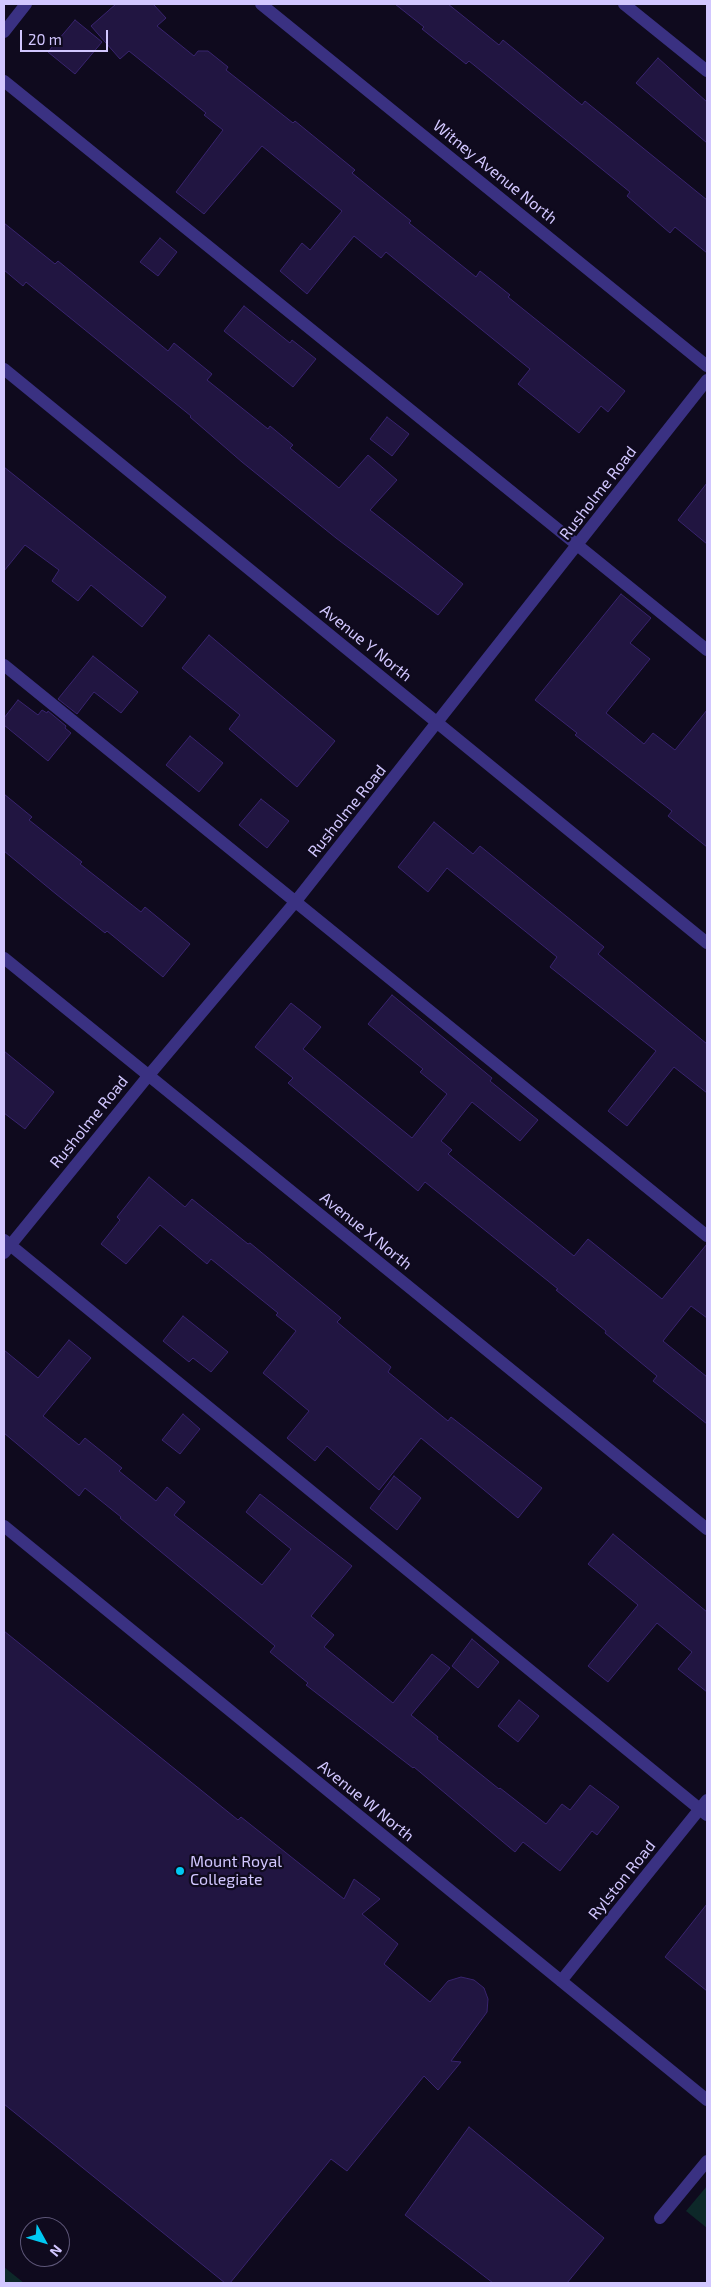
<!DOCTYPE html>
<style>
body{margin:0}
#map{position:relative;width:711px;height:2287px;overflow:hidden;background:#0f0a1e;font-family:"Exo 2",sans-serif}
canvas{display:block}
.frame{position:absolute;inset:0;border:5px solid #d2c7ff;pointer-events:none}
.north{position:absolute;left:20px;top:2217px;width:50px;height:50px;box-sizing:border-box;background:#0f0a1e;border:1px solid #5d5678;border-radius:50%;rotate:129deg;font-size:14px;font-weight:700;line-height:20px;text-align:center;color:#d2c7ff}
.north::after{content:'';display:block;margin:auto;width:18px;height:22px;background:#00c9f2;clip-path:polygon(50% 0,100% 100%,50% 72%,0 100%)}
.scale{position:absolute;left:20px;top:30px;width:88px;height:22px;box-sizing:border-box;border:2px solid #d2c7ff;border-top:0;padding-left:6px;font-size:15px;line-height:18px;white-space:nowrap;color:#d2c7ff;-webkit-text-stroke:4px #0f0a1e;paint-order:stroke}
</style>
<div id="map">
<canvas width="711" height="2287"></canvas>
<div class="frame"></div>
<div class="north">N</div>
<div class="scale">20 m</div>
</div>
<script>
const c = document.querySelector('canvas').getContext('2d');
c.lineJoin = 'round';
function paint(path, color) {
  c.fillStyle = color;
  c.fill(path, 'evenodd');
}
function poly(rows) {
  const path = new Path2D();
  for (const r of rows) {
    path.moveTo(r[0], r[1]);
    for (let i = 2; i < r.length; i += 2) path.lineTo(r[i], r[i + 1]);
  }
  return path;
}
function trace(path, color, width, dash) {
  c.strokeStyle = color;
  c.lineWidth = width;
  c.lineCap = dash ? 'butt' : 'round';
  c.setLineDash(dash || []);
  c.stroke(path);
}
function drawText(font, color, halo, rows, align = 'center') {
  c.font = font + ' "Exo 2",sans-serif';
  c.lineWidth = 4.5;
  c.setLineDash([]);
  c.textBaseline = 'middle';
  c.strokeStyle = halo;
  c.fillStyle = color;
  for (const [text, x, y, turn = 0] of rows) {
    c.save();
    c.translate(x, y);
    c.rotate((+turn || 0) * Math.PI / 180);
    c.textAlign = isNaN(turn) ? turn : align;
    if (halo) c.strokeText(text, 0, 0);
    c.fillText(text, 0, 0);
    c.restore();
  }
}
const green = poly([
 [707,2186,707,2228,686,2211],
 [4,2267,24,2283,4,2283]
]);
const building = poly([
 [116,4,153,4,166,18,157,26,194,56,198,51,208,51,228,67,226,70,293,123,295,121,355,170,352,173,411,221,409,223,476,277,480,271,510,295,508,297,625,391,608,412,601,406,579,433,518,384,530,369,386,252,381,258,354,236,307,294,280,271,302,243,310,250,342,211,262,146,204,214,176,192,223,130,204,115,206,113,129,51,120,59,91,26,116,4],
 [395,4,448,4,499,45,503,40,582,105,585,101,707,200,707,253,675,227,670,233,627,196,630,192,469,61,466,64,422,29,424,27,395,4],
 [75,20,102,42,75,74,48,52,75,20],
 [658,58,707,102,707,143,636,83,658,58],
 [4,223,55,264,58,261,168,351,174,343,212,374,207,380,268,429,270,426,293,445,290,448,339,488,368,455,397,480,370,510,463,584,438,615,336,538,242,462,190,417,191,416,26,282,23,286,4,270,4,223],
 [160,238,177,252,158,276,140,262,160,238],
 [244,306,290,343,292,340,316,359,293,387,224,331,244,306],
 [387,417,409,434,392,456,370,439,387,417],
 [4,467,166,597,142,627,91,585,78,601,52,581,59,570,25,545,4,571,4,467],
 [707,483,707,544,678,520,707,483],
 [621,594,651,618,630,643,650,659,606,713,644,744,653,733,675,750,707,710,707,847,668,816,672,811,575,735,577,733,535,700,621,594],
 [209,635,335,741,297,787,229,729,240,715,182,668,209,635],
 [93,656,138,692,121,713,94,692,77,714,58,699,93,656],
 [18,700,38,715,42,710,47,713,48,711,66,726,65,728,71,733,48,761,4,725,4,718,18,700],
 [190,736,223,763,199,792,166,765,190,736],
 [4,794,32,817,29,820,82,862,80,864,141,912,145,907,190,944,163,977,107,931,105,933,56,894,4,851,4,794],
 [261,799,289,821,267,848,239,825,261,799],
 [434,822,473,854,480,846,604,947,598,954,707,1044,707,1093,674,1067,627,1126,608,1111,656,1051,550,967,557,957,447,868,428,892,398,867,434,822],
 [392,995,492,1078,490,1081,538,1120,520,1141,472,1102,441,1141,452,1150,448,1154,574,1256,588,1239,662,1299,707,1244,707,1318,691,1306,663,1341,707,1377,707,1424,653,1381,657,1376,605,1333,606,1331,556,1290,558,1289,425,1182,418,1191,288,1083,293,1078,255,1047,291,1003,321,1027,303,1049,412,1138,447,1094,420,1072,423,1069,368,1024,392,995],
 [4,1051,54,1092,25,1129,4,1113,4,1051],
 [149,1177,185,1207,192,1199,248,1244,250,1243,341,1318,337,1322,391,1367,388,1372,448,1421,451,1417,542,1488,518,1518,421,1438,379,1490,327,1446,315,1461,287,1438,309,1411,263,1373,296,1331,276,1315,278,1313,211,1259,207,1264,160,1225,126,1264,101,1244,120,1220,117,1217,149,1177],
 [183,1316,228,1352,211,1372,193,1358,189,1362,163,1341,183,1316],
 [69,1340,91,1358,43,1416,79,1445,85,1438,122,1468,119,1471,156,1501,167,1487,185,1502,174,1515,262,1585,291,1549,246,1512,260,1494,352,1566,311,1616,334,1635,324,1647,393,1703,432,1654,450,1668,411,1715,438,1737,437,1739,499,1789,500,1788,546,1824,562,1804,570,1810,590,1785,619,1807,597,1835,592,1831,560,1871,523,1842,515,1852,414,1767,413,1768,306,1685,308,1683,270,1652,275,1646,120,1518,121,1517,85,1488,79,1496,4,1433,4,1350,38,1378,69,1340],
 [183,1414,200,1429,180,1454,162,1440,183,1414],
 [394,1476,421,1498,397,1530,370,1508,394,1476],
 [613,1534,707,1612,707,1692,678,1669,692,1652,657,1623,608,1682,588,1666,638,1605,588,1564,613,1534],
 [4,1631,238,1820,241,1817,344,1899,354,1879,380,1899,362,1914,398,1944,384,1964,430,2002,448,1981,461,1977,474,1980,484,1988,488,1999,487,2012,451,2061,461,2062,438,2090,424,2076,347,2171,331,2159,230,2283,225,2283,4,2104,4,1631],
 [472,1639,499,1662,478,1688,452,1666,472,1639],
 [519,1700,539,1716,518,1742,498,1726,519,1700],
 [707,1904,707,1991,665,1957,707,1904],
 [469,2127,604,2238,567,2283,493,2283,405,2215,469,2127]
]);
const minor = poly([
 [261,4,707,366],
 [624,4,707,71],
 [4,32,26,4],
 [4,81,707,650],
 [4,369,707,943],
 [4,665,707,1236],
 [4,958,707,1529],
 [4,1240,707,1815],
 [4,1253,149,1075,296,901,707,380],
 [4,1526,707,2100],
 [561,1981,707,1800],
 [660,2218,707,2161]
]);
const markers = [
 [180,1871,5,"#00c9f2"]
];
const streetNames = [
 ["Witney Avenue North",495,172,39],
 ["Rusholme Road",598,493,-52],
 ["Avenue Y North",366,643,39],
 ["Rusholme Road",347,811,-51],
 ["Rusholme Road",89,1122,-51],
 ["Avenue X North",366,1231,39],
 ["Avenue W North",366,1801,39],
 ["Rylston Road",622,1880,-51]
];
const poiNames = [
 ["Mount Royal",190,1862],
 ["Collegiate",190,1880]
];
paint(green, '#0d2829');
paint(building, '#211541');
trace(building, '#39246f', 1);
trace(minor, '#3a3182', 12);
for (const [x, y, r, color] of markers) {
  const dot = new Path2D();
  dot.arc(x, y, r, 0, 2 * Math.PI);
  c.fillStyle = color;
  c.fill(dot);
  trace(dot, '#0f0a1e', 2);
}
drawText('16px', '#d2c7ff', '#0f0a1e', streetNames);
drawText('16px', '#d2c7ff', '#0f0a1e', poiNames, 'left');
</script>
